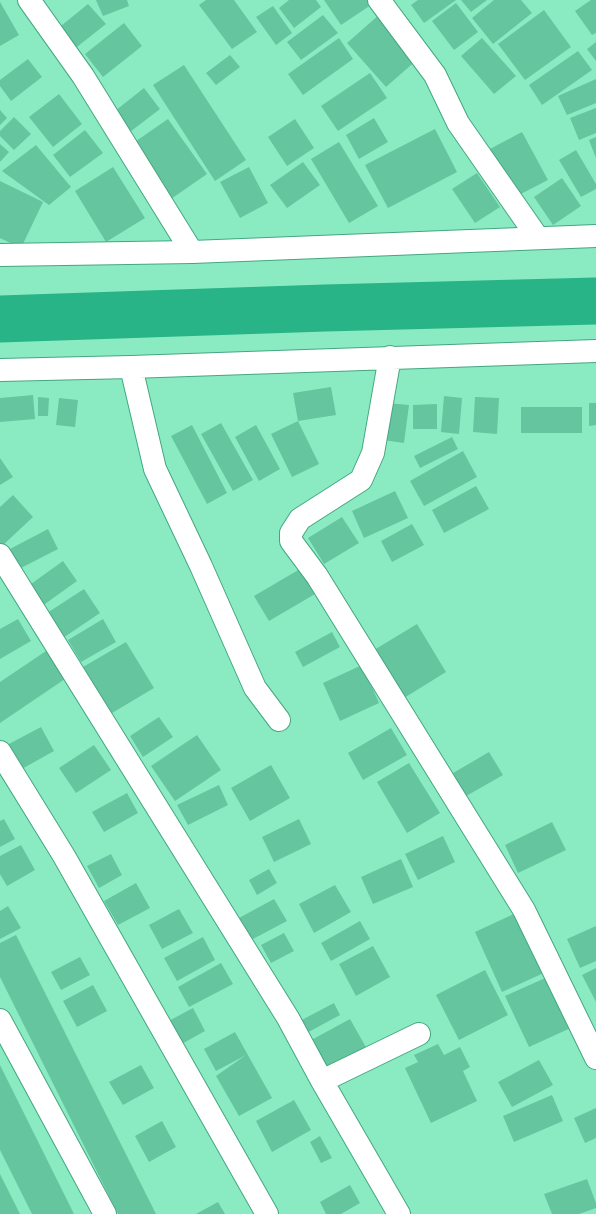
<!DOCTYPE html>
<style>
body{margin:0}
canvas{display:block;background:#8aebc2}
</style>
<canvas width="596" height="1214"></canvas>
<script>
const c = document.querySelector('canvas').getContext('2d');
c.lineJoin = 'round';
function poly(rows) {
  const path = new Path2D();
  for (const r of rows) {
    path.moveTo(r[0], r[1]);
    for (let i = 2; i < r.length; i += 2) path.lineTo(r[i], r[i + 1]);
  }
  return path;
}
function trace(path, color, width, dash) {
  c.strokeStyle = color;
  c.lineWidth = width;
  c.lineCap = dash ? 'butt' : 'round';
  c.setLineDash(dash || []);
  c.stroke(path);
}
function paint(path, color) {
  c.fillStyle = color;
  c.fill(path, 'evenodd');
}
const river = poly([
 [0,319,325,308,596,301]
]);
const building = poly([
 [96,0,127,0,129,6,103,16],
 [206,0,234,0,257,32,232,49,199,5],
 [289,0,316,0,321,7,294,28,279,8],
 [324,0,367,0,371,5,341,25],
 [418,0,456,0,424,23,411,5],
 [461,0,487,0,471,12],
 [494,0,521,0,532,13,493,44,472,18],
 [591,0,596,0,596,33,592,35,575,11],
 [0,2,19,35,0,46],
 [456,3,478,32,454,50,432,21],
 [88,4,106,24,73,50,56,30],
 [273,6,292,33,276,45,256,17],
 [544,10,571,47,525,80,498,44],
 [380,14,419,58,386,87,347,43],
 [323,15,338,33,301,60,287,42],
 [124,23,142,46,103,77,85,54],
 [339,38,353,59,303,95,288,74],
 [482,38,516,76,494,94,461,56],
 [596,42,596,61,587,49],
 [578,51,592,70,542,105,529,85],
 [230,55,240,67,216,85,206,73],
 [28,59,42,77,11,101,0,86,0,80],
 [184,65,246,160,215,181,153,85],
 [370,73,387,98,338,131,321,106],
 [596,79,596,103,567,115,558,96],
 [144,88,160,109,126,135,110,115],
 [59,94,82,124,53,147,29,117],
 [596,108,596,133,579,140,570,118],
 [0,110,7,118,0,125],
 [14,117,31,134,14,150,0,136,0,131],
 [374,118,388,142,359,159,346,135],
 [168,119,207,174,168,201,129,146],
 [295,119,314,148,287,166,268,137],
 [435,129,457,172,388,208,365,165],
 [85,130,103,153,70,177,53,155],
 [522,132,548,180,513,198,488,150],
 [596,137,596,158,589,140],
 [339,142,378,206,349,223,311,159],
 [0,144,9,152,0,162],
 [36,145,71,187,49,205,2,171],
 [576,150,596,184,596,189,581,197,559,160],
 [303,162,320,185,287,208,270,185],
 [113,167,145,218,106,242,75,191],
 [249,167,268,203,240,218,220,182],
 [477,173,500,207,475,223,452,189],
 [562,178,581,206,553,225,534,197],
 [0,181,43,202,21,248,0,238],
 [331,387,336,415,298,421,293,393],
 [33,395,35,419,0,422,0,398],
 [444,396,462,398,459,434,441,432],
 [38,397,49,398,48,416,38,416],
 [475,397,499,398,497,434,473,432],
 [59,398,78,400,75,427,56,425],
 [387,403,409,405,404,443,383,440],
 [589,403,596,403,596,425,589,426],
 [437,404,437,429,413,429,413,405],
 [521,407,582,407,582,433,521,433],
 [298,421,319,464,292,477,271,434],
 [221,423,253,480,233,491,201,434],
 [192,425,227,493,207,504,171,436],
 [256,425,280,469,259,481,235,437],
 [452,437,458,449,420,468,414,456],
 [463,451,477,477,424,506,410,481],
 [0,458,13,477,0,485],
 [476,486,489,509,444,533,432,510],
 [395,491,408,518,364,538,352,511],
 [13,495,33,517,2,546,0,544,0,507],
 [342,517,359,543,324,564,308,538],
 [412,524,424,545,392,562,381,541],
 [48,529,58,549,19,569,8,550],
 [63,561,77,581,38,609,24,589],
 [300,569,315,594,269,621,254,596],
 [84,589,100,613,63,638,47,613],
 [18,619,31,641,0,659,0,629],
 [103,619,116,642,81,662,68,640],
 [417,624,446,672,404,698,374,650],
 [332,632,340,647,303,667,295,652],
 [126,642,154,688,112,713,83,667],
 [46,651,65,679,0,723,0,682],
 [362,665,379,703,340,721,323,683],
 [159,717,173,737,143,757,130,736],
 [41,727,54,751,20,770,7,745],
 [391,728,407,755,363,780,348,753],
 [197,735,221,770,175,801,151,766],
 [94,745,111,770,76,793,59,768],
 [489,752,503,775,461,799,448,776],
 [409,763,440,813,407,833,377,782],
 [271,765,290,798,250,821,231,788],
 [219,785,228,805,188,825,177,805],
 [127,793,138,813,104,832,92,812],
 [4,819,15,839,0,847,0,821],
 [299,819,311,844,274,862,262,837],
 [552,822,566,850,518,873,505,845],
 [443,836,455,862,418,880,405,854],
 [21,845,35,870,7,886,0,874,0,856],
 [111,854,122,875,99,888,87,866],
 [401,859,413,887,373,904,361,877],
 [269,869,277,883,257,895,249,880],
 [136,883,150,908,118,925,104,901],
 [335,885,351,912,314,933,299,904],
 [274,899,287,921,251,940,239,918],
 [8,906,21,928,0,939,0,911],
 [179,909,193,933,162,949,149,925],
 [518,912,546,972,502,992,475,932],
 [360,921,370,939,331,961,321,943],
 [596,926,596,961,580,968,567,939],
 [284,933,294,951,271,963,261,945],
 [16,935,156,1214,118,1214,0,977,0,943],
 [203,937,215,960,177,981,164,958],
 [373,946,390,977,356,996,339,964],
 [80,957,90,975,61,990,51,972],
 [221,963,233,984,189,1007,178,987],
 [596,968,596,1002,582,975],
 [485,970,508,1015,459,1040,436,995],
 [552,975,575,1026,529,1047,505,996],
 [93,985,107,1011,77,1027,63,1001],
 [334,1003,340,1015,303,1035,296,1023],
 [193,1008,205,1031,178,1046,165,1023],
 [350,1019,367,1049,320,1074,304,1044],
 [235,1032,272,1098,239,1116,216,1076,246,1055,216,1071,204,1049],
 [438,1044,444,1055,460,1047,470,1067,463,1071,477,1101,431,1123,405,1068,418,1062,414,1055],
 [539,1060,553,1085,512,1107,498,1082],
 [0,1065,74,1214,32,1214,0,1150],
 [141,1065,154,1088,123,1105,109,1082],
 [552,1095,563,1121,514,1142,503,1116],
 [294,1100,311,1130,272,1152,256,1121],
 [596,1108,596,1138,585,1143,574,1118],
 [162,1121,176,1147,149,1162,135,1136],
 [320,1136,332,1158,321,1163,310,1142],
 [0,1174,20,1214,0,1214],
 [587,1179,596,1203,596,1208,579,1214,552,1214,544,1194],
 [350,1185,360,1203,341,1214,326,1214,320,1202],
 [218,1202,225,1214,196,1214]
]);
const minor = poly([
 [29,0,83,76,192,252],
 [379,0,435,75,458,123,538,238],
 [390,357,373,453,361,480,300,519,291,533,291,541,317,576,524,910,596,1058],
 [131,367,155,469,201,566,255,688,279,720],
 [0,370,131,367,596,351],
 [0,555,288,1018,322,1081,399,1214],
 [0,752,64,856,267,1214],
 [0,1020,105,1214],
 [322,1081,419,1034]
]);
const tertiary = poly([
 [0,255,192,252,596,236]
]);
trace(river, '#28b486', 47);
paint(building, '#64c59e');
trace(minor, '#44a782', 24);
trace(tertiary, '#44a782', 24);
trace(minor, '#fff', 22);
trace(tertiary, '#fff', 22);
</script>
